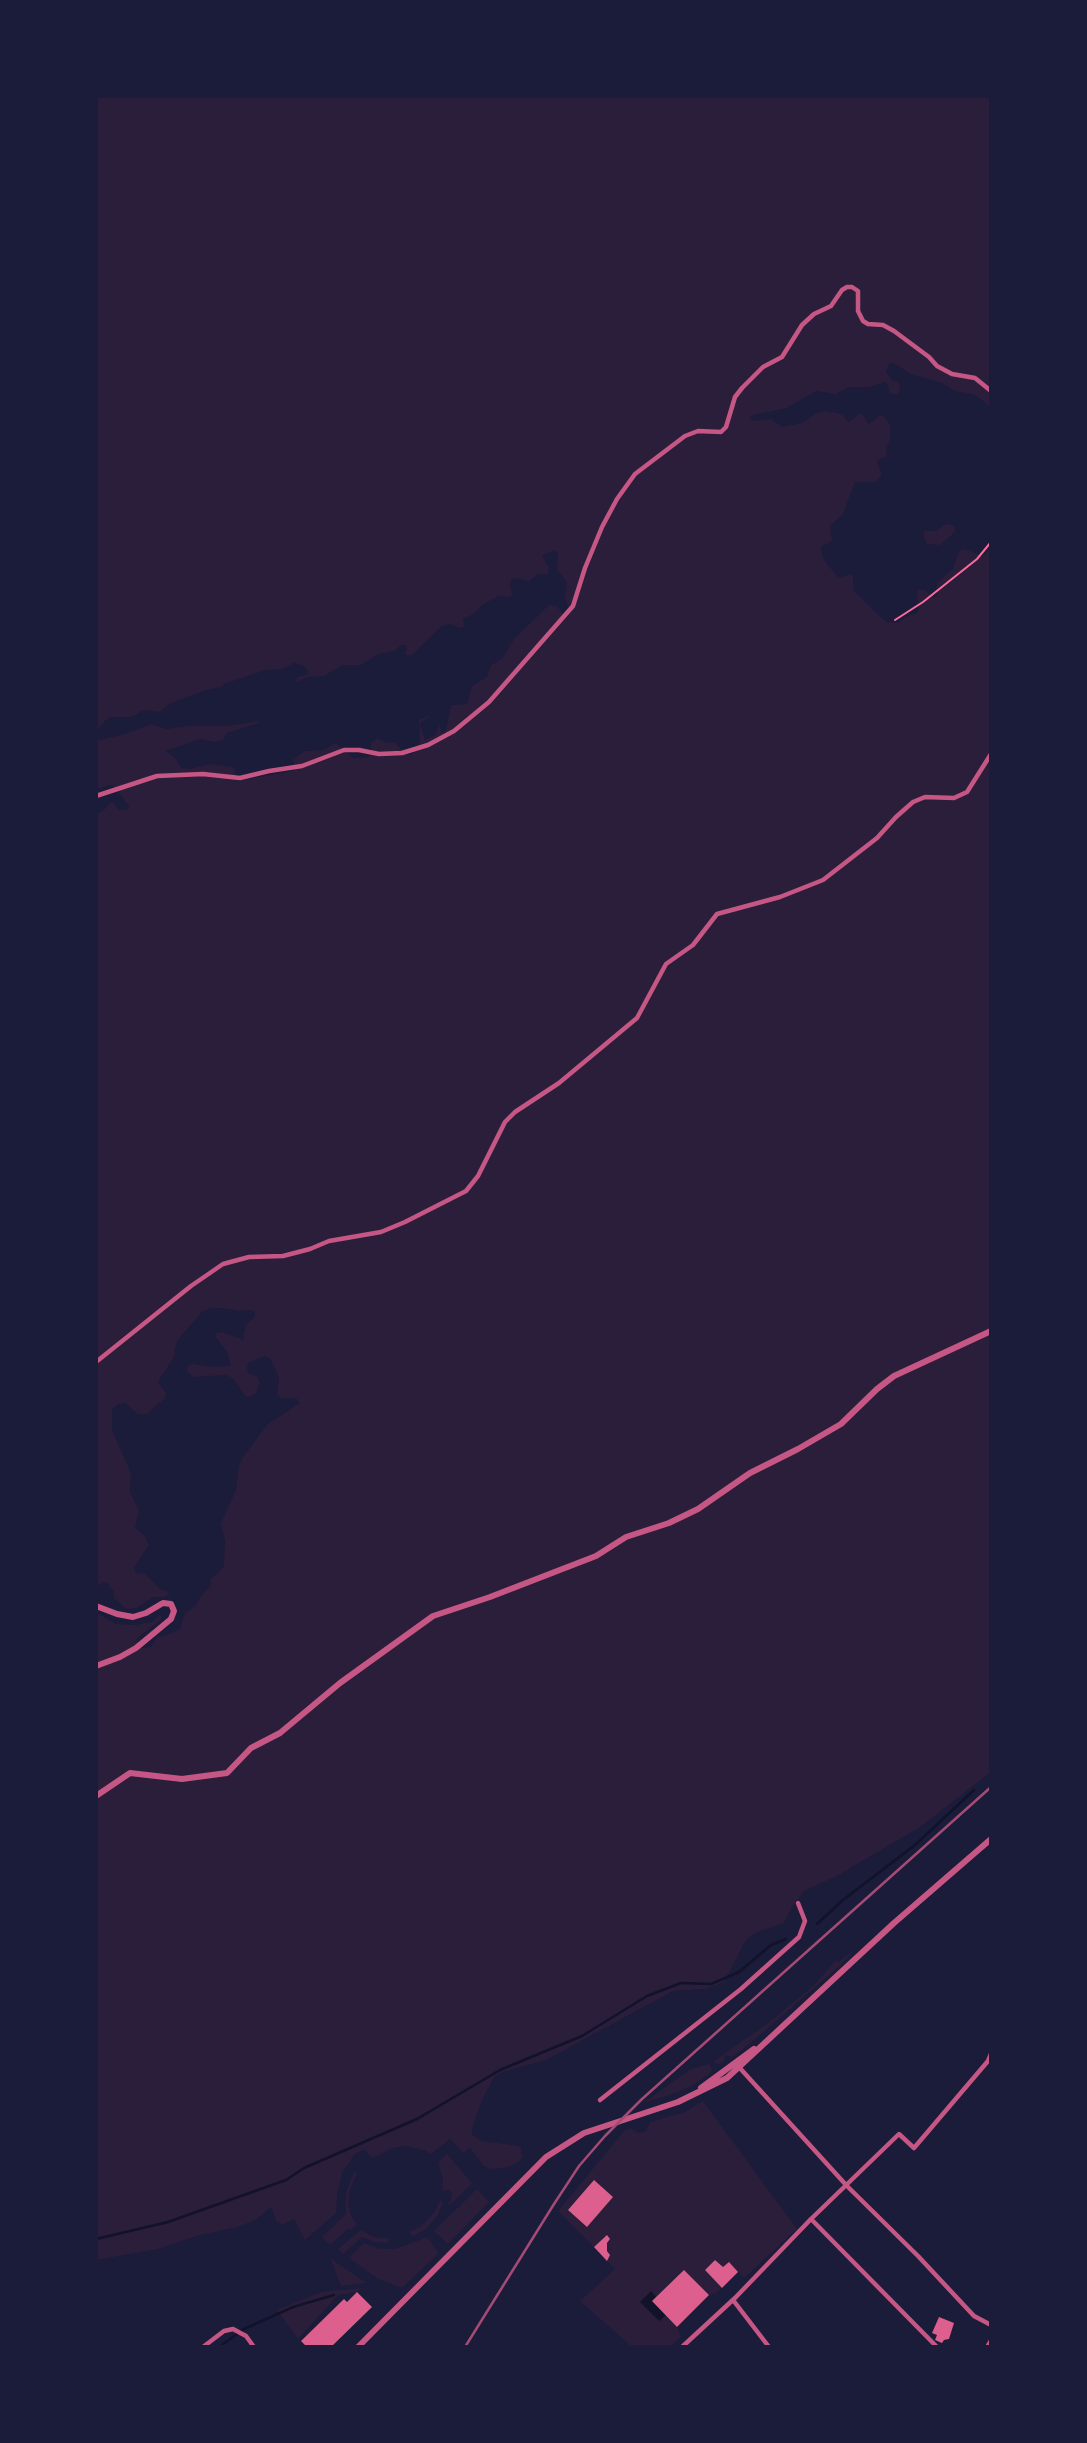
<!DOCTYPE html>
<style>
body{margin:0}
#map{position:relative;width:1087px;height:2443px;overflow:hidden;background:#1b1b3a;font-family:"Fira Sans Condensed",sans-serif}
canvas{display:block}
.frame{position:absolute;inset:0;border:98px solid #1b1b3a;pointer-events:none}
</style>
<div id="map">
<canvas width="1087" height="2443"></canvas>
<div class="frame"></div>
</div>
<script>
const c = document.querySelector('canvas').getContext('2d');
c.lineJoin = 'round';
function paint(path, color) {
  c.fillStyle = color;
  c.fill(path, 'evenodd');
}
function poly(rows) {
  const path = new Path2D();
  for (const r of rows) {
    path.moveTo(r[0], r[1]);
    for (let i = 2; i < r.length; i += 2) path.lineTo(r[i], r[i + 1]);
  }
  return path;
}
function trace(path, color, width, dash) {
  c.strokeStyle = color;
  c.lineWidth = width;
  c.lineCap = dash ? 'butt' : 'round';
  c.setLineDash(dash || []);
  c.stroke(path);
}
const green = poly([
 [96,96,991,96,991,407,975,395,955,391,942,383,911,374,893,363,889,364,886,372,892,380,899,382,900,391,897,395,889,393,889,387,885,382,869,387,848,387,836,394,816,391,787,408,749,416,752,421,771,419,782,427,802,423,817,413,825,411,838,413,844,416,848,422,861,413,869,424,879,416,883,416,890,424,890,440,886,448,887,454,885,458,879,459,877,462,882,475,876,482,855,482,843,514,830,526,832,541,821,547,821,552,825,561,837,576,841,578,850,574,853,577,854,591,886,622,899,623,905,617,917,613,919,609,917,593,918,589,925,590,934,597,938,596,936,589,938,582,953,569,959,551,965,549,982,556,991,547,991,1772,920,1827,837,1876,804,1891,792,1907,784,1923,755,1933,746,1940,724,1982,705,1989,673,1991,546,2060,501,2072,494,2077,482,2100,472,2129,472,2134,481,2141,520,2146,523,2157,517,2163,508,2167,491,2169,484,2166,470,2148,463,2153,450,2139,431,2154,424,2150,406,2146,393,2148,372,2158,364,2149,354,2155,342,2173,337,2196,336,2213,305,2240,294,2219,283,2225,277,2222,271,2207,257,2219,241,2226,196,2236,158,2249,96,2260,96,1612,116,1624,135,1625,152,1622,161,1614,161,1620,136,1639,139,1646,143,1648,151,1647,157,1637,167,1635,180,1629,185,1613,196,1605,201,1596,210,1587,211,1579,224,1566,225,1541,221,1523,236,1490,239,1466,243,1457,267,1425,300,1403,296,1398,280,1398,277,1394,279,1378,276,1371,270,1359,265,1356,248,1363,247,1368,248,1373,257,1377,260,1383,256,1393,250,1397,245,1396,233,1378,225,1375,193,1377,187,1371,188,1365,193,1364,213,1367,231,1366,227,1352,215,1336,217,1333,222,1332,243,1340,246,1325,255,1316,255,1312,251,1310,238,1311,222,1308,211,1308,202,1312,180,1337,176,1344,174,1357,158,1382,166,1393,165,1398,147,1414,138,1414,125,1403,118,1404,112,1410,112,1430,131,1473,130,1492,139,1510,135,1528,144,1535,149,1545,134,1568,136,1573,145,1574,161,1590,167,1591,170,1594,165,1597,153,1597,137,1608,126,1609,114,1598,114,1592,107,1583,103,1582,96,1588,96,814,103,811,112,801,119,810,128,810,129,806,113,786,109,785,102,788,96,788,96,738,100,740,128,733,151,724,167,729,189,726,229,726,258,721,260,723,256,724,227,733,223,740,214,742,200,739,166,751,175,758,181,768,190,769,209,764,234,767,236,780,239,781,293,771,295,769,293,760,305,751,323,750,336,743,353,758,368,757,371,755,371,743,377,738,387,743,395,743,408,755,412,754,415,752,420,743,419,720,428,716,428,718,421,722,420,725,425,740,435,735,440,724,441,733,446,731,451,705,467,704,472,686,487,677,491,665,502,659,514,639,549,605,557,606,563,614,569,608,565,598,567,583,557,569,558,554,554,550,542,556,549,568,548,574,538,574,529,581,513,578,510,583,512,594,510,597,499,596,482,605,472,615,463,618,464,627,461,628,450,624,442,626,412,655,405,655,407,646,401,645,395,651,378,654,361,665,343,665,324,676,308,677,296,683,297,677,307,675,309,672,304,666,294,663,282,669,266,670,224,684,222,687,206,690,169,704,160,712,144,710,131,717,109,717,96,731],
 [946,524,955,526,955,532,940,545,927,544,923,535,924,531,936,531],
 [858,1946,842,1964,742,2050,732,2057,725,2055,723,2063,717,2064,714,2061,771,2021,813,1986,836,1960,839,1962],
 [709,2064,712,2069,711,2073,693,2085,676,2093,643,2103,691,2069],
 [703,2101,797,2229,744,2278,729,2262,723,2267,715,2260,705,2270,722,2288,716,2293,709,2295,684,2270,652,2301,677,2327,681,2337,670,2347,632,2347,580,2301,615,2269,607,2261,610,2255,607,2251,607,2243,610,2239,606,2236,594,2247,558,2211,624,2131,630,2128,639,2133,646,2131,650,2122,685,2112],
 [447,2154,472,2183,451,2204,446,2203,450,2202,452,2193,448,2190,442,2191,443,2179,438,2162],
 [354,2172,357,2173,350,2190,348,2202,350,2213,357,2225,350,2230,348,2229,330,2245,322,2237,346,2214,346,2193],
 [477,2189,489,2202,448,2244,434,2231],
 [440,2201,443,2202,438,2215,426,2229,412,2237,410,2232,421,2226,433,2214],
 [361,2230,374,2237,388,2238,388,2243,374,2242,362,2237,343,2254,338,2249],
 [427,2237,439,2253,402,2288,378,2279,349,2258,364,2243,379,2249,396,2249],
 [330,2258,366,2283,341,2286],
 [362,2288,357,2292,338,2295,298,2339,277,2310,321,2292]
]);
const water = poly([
 [651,2291,656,2297,652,2301,666,2315,659,2321,640,2302]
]);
const stream = poly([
 [817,1924,843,1900,915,1845,974,1790],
 [96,2239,168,2222,286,2180,304,2168,417,2119,500,2070,582,2036,647,1996,681,1983,711,1984,739,1972,771,1945,786,1939],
 [219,2347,244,2329,293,2307,334,2295]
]);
const building = poly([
 [594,2180,613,2197,587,2227,568,2210],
 [607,2235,610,2239,607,2243,607,2251,610,2255,607,2261,594,2247],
 [715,2260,723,2267,729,2262,738,2272,722,2288,705,2270],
 [684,2270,709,2295,677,2327,652,2301],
 [357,2292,372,2307,331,2347,307,2347,301,2341,344,2299,347,2302],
 [939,2317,954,2323,949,2339,944,2340,942,2343,935,2340,937,2335,932,2333]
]);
const path = poly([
 [895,620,923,602,977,559,991,542]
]);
const minor = poly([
 [96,796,157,776,203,774,240,778,269,771,302,766,344,750,359,750,379,754,402,753,428,745,454,731,489,702,573,606,585,568,602,527,617,499,635,474,685,436,698,431,721,432,726,427,735,397,742,388,763,367,782,357,802,325,814,314,831,306,842,290,847,287,852,287,858,291,858,311,863,321,868,324,883,325,894,331,929,357,937,366,952,374,975,378,991,391],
 [96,1362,191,1286,223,1264,249,1257,283,1256,310,1249,329,1241,381,1232,405,1222,466,1191,478,1176,505,1122,515,1112,559,1083,637,1018,666,964,693,945,717,914,780,897,823,880,877,838,896,817,913,802,925,797,954,798,967,792,991,754],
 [738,2066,847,2186,918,2256,974,2316,991,2325],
 [600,2100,741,1989,799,1937,805,1921,798,1903],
 [811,2219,937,2347],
 [733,2300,769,2347],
 [203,2347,224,2331,233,2329,246,2336,254,2347],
 [682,2347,735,2298,811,2219,899,2134,914,2148,988,2061,991,2054]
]);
const tertiary = poly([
 [96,1606,117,1614,133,1617,146,1613,163,1603,171,1604,174,1611,171,1619,136,1648,120,1657,96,1666],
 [96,1796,130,1773,182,1779,227,1773,251,1748,280,1733,340,1683,433,1616,490,1597,596,1556,626,1537,669,1523,698,1509,750,1473,798,1449,841,1424,877,1389,894,1376,991,1331],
 [701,2088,754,2049],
 [358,2347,546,2157,584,2133,678,2102,727,2078,894,1923,991,1839],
 [988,2347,991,2342]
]);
const rail = poly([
 [465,2347,554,2204,579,2166,605,2136,642,2099,991,1787]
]);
paint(green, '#2a1e3b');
paint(water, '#12122b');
trace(stream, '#12122b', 2.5);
paint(building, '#dd5f8e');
trace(path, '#ff6b9d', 2);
trace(minor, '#c65784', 4.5);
trace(tertiary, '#c65784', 6);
trace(rail, '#a44b75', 2.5);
</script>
